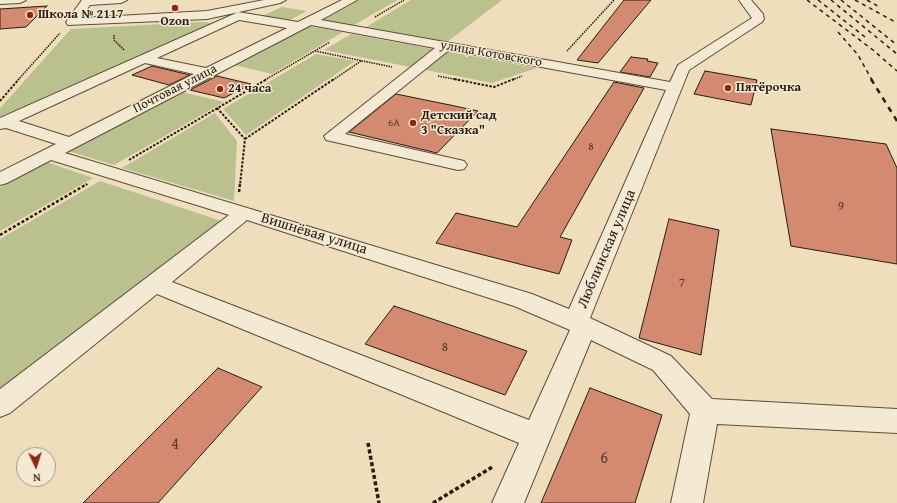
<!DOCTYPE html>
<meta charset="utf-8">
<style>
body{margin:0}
#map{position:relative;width:897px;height:503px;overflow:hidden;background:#eedebb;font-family:"Gentium Book Plus",serif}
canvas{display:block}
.north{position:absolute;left:16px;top:447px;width:40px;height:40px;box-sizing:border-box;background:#f4ead3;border:1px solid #a39885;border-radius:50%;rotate:176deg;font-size:11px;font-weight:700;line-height:16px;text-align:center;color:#2a1c11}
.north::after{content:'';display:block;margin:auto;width:14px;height:18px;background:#8f2418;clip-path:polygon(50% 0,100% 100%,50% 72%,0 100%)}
</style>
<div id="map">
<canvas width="897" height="503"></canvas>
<div class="north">N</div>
</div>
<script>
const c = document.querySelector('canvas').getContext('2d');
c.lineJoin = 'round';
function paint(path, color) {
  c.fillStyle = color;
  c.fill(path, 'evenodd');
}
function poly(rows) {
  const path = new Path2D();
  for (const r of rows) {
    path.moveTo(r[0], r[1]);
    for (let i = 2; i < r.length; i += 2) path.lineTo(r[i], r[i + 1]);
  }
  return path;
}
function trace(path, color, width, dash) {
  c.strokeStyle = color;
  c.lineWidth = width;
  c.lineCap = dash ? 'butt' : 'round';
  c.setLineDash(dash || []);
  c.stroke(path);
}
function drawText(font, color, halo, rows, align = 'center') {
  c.font = font + ' "Gentium Book Plus",serif';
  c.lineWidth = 3;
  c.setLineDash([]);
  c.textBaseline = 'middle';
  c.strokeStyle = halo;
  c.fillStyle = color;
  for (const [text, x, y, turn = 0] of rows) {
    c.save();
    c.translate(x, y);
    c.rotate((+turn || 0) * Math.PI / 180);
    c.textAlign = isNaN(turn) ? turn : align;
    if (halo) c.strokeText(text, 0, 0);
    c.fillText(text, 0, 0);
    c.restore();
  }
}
const green = poly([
 [356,0,398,0,352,26,316,20],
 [411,0,502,0,447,42,366,27],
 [282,7,307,11,286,22,260,17],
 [201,22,216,23,0,121,0,108,71,29],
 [308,26,343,32,272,74,234,65],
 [351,34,537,68,492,83,324,50],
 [316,54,355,61,246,135,223,109],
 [182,92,224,102,114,165,68,151],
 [215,113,237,141,234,201,122,168],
 [47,162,93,178,0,231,0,187],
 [100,181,228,223,0,399,0,239]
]);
const building = poly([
 [624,0,651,0,598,63,577,60,624,0],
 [47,6,26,27,0,29,0,9,47,6],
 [631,57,648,59,647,61,658,63,650,77,620,72,631,57],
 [152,66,190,75,169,85,132,75,152,66],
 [705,71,757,80,751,105,694,94,705,71],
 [217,76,251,84,224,98,190,90,217,76],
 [614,82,644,88,560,237,572,240,559,274,436,243,456,213,517,227,614,82],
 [396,94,450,105,478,111,437,153,349,132,396,94],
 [771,129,886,144,897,168,897,264,791,246,771,129],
 [669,219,719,230,701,355,639,338,669,219],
 [394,306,527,351,505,395,365,344,394,306],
 [218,368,262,387,158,503,83,503,218,368],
 [590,388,662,415,635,503,541,503,590,388]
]);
const pathFar3 = poly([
 [375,17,404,0],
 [114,35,114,40,124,50],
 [315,51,392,67],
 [567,51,614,0],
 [438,76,459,80],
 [18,80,60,33],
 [265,80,330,42],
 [333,80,361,61],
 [512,80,522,76]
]);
const pathFar2 = poly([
 [454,79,494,87,514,79],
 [0,101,19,79],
 [217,108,245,139,240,185],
 [245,139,334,79],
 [129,160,267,79],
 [86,185,87,184]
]);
const pathFar1 = poly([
 [239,192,240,184],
 [0,235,87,184]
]);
const path = poly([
 [368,443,379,503],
 [433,503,494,466]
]);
const minor = poly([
 [0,0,26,0,20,3,0,4,0,0],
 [82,0,127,0,121,3,90,5,81,18,207,11,264,0,286,0,280,3,207,19,68,25,66,22,82,0],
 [342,0,357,0,321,20,670,82,678,65,752,18,739,0,751,0,763,14,764,19,762,22,689,70,590,318,671,356,712,399,897,409,897,433,717,424,703,503,671,503,690,414,653,370,591,340,524,503,492,503,519,443,157,294,10,413,0,417,0,389,229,215,51,160,7,183,0,185,0,172,56,144,6,128,0,129,0,118,234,14,238,12,298,22,342,0],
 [239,20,287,28,206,68,157,58,239,20],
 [311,25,435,48,324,136,326,140,458,170,464,169,467,165,464,161,345,134,449,50,666,90,569,309,532,294,65,153,311,25],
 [145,63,194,74,69,137,19,121,145,63],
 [247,220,514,306,570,330,529,420,172,282,247,220]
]);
const railFar1 = poly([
 [807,0,873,50,897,71],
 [818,0,865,37],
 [831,0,897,54],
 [841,0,897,45],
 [855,0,897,23],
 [867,0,881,8],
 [838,32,858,55,872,80]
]);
const rail = poly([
 [871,79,897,121]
]);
const markers = [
 [175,8,4,"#8f2418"],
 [30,15,4,"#8f2418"],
 [728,88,4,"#8f2418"],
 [220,89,4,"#8f2418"],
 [413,123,4,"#8f2418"]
];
const farNumbernames = [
 ["6А",394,123],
 ["8",591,147]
];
const farPoinames = [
 ["Школа № 2117",38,15],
 ["Ozon",175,22,"center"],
 ["Пятёрочка",736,88],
 ["24 часа",228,89],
 ["Детский сад",421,116],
 ["3 \"Сказка\"",421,131]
];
const farStreetnames = [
 ["улица Котовского",491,54,10],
 ["Почтовая улица",175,89,-27]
];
const numberNames = [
 ["9",841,207],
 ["7",682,284],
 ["8",445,348]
];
const streetNames = [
 ["Вишнёвая улица",314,234,17],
 ["Люблинская улица",607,249,-67]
];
const nearNumbernames = [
 ["4",175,445],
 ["6",604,459]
];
paint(green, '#bac18f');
paint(building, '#d48a71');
trace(building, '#2a1c11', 1);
trace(minor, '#5b4c3c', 2);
trace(pathFar3, '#2a1c11', 1.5, [1.5, 1]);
trace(pathFar2, '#2a1c11', 2, [2.5, 1.5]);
trace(pathFar1, '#2a1c11', 2.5, [3, 2]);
trace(path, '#2a1c11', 3.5, [4, 2.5]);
paint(minor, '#f4ead3');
trace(railFar1, '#2a1c11', 1.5, [4, 4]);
trace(rail, '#2a1c11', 2.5, [5.5, 5.5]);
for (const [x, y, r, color] of markers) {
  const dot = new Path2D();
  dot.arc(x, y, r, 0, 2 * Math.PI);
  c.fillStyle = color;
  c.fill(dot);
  trace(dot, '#f4ead3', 1.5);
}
drawText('11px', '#543829', null, farNumbernames);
drawText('bold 13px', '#2a1c11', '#f4ead3', farPoinames, 'left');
drawText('13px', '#2a1c11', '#f4ead3', farStreetnames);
drawText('13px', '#543829', null, numberNames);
drawText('15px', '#2a1c11', '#f4ead3', streetNames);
drawText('16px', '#543829', null, nearNumbernames);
</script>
